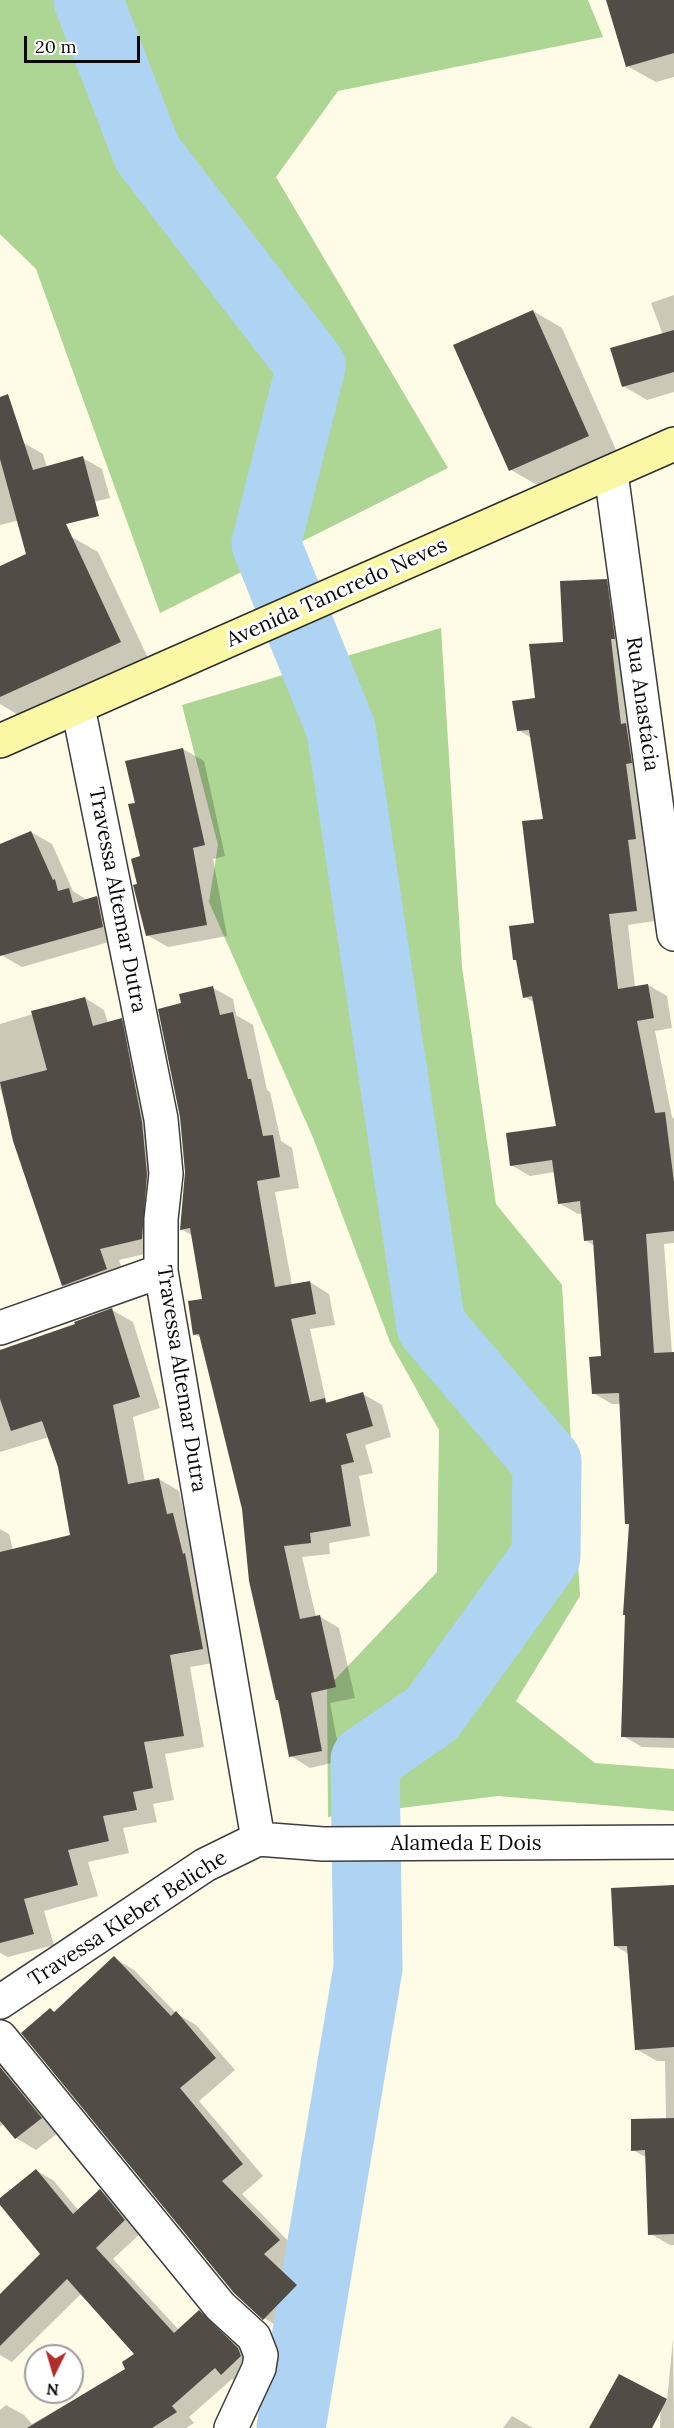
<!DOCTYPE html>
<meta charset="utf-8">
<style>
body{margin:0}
#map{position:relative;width:674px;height:2428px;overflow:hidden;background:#fefbe7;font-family:Lora,serif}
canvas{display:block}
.north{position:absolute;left:24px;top:2344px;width:60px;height:60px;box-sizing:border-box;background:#fff;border:2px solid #9d9d9d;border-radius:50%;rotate:185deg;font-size:16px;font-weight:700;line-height:24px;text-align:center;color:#0a0a0a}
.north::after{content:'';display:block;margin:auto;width:21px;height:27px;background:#b22c29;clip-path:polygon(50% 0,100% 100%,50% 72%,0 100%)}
.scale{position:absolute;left:24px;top:36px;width:116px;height:27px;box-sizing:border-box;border:3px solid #0a0a0a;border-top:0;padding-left:8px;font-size:18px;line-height:21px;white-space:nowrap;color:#0a0a0a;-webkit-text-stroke:4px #fff;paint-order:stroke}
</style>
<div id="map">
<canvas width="674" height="2428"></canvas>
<div class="north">N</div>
<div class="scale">20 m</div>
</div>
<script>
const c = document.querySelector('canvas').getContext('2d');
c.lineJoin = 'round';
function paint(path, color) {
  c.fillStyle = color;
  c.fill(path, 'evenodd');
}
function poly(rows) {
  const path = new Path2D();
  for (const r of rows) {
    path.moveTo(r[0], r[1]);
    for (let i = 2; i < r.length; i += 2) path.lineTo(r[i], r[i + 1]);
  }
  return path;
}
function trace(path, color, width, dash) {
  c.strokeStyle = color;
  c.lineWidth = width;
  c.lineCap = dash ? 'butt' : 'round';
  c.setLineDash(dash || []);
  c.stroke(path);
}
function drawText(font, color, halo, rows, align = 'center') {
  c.font = font + ' Lora,serif';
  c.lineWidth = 6;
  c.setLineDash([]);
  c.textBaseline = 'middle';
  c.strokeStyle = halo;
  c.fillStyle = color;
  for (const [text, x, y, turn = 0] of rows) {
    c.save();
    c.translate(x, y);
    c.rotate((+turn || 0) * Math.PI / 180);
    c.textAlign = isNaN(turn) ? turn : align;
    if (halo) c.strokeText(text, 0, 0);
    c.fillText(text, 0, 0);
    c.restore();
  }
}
const forest = poly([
 [0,0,588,0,603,37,338,91,276,177,448,468,160,613,36,269,0,234],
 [441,628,462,967,496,1204,562,1285,580,1596,516,1701,595,1763,674,1769,674,1811,498,1796,328,1817,327,1688,437,1572,439,1430,390,1342,314,1140,209,902,218,845,182,705]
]);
const shadow = poly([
 [623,0,674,0,674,77,656,82,627,66],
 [674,295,674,392,647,400,623,386,663,335,651,303],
 [533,311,562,328,617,452,539,486,511,470],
 [24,443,43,454,47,468,83,458,102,469,110,498,0,525,0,448],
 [70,536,98,552,148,658,20,716,0,704,0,568],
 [606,580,625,591,646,850,655,921,628,925,635,987,648,985,667,996,672,1028,655,1031,672,1117,674,1119,674,1243,664,1244,672,1353,674,1353,674,1748,642,1747,623,1736,631,1526,626,1523,621,1404,612,1404,593,1393,603,1357,595,1246,585,1240,583,1214,578,1214,559,1203,555,1172,530,1176,511,1165,558,1127,535,1003,525,997,518,961,515,959,536,925,545,820,532,738,518,730,565,643],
 [183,749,204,761,225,856,213,859,227,936,168,947,147,935,139,885,141,857,136,804],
 [31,832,52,844,73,891,87,900,97,897,117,909,123,938,22,967,1,955,0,846],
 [213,988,233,999,236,1015,253,1025,267,1090,270,1092,281,1141,292,1148,299,1188,275,1192,292,1285,310,1282,329,1294,335,1325,310,1329,326,1401,331,1403,363,1394,382,1405,391,1437,365,1445,373,1473,359,1476,370,1536,329,1543,330,1554,302,1557,316,1617,319,1616,339,1628,355,1698,330,1703,341,1761,310,1768,291,1756,244,1508,201,1338,194,1334,204,1300,193,1236,181,1229,186,1172,182,1004],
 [85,998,104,1010,108,1023,121,1020,141,1031,162,1250,119,1260,126,1280,83,1296,63,1285,15,1141,0,1088,0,1024],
 [112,1310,133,1322,160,1408,133,1417,145,1482,159,1479,179,1491,186,1522,194,1526,224,1661,190,1667,204,1747,165,1754,174,1800,153,1804,157,1822,123,1828,129,1853,88,1862,98,1896,44,1911,54,1945,8,1957,0,1953,0,1529,9,1534,13,1550,72,1536,59,1467,49,1437,0,1452,0,1348,1,1351,77,1325],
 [674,1886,674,2245,670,2245,649,2233,647,2158,633,2150,666,2120,665,2061,657,2061,636,2049,629,1954,615,1946],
 [114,1958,134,1970,176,2013,196,2025,235,2070,199,2101,263,2176,242,2194,299,2252,284,2267,316,2297,284,2330,264,2318,55,2013],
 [0,2060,62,2130,36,2150,16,2138,4,2123,0,2127],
 [36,2170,54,2181,79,2211,100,2191,118,2201,143,2231,113,2259,179,2330,199,2312,217,2322,259,2366,240,2384,232,2379,189,2417,194,2423,186,2428,0,2428,0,2410,6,2405,24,2415,32,2424,127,2370,137,2354,82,2293,12,2362,0,2355,0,2296,42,2254,0,2203,0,2200],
 [673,2339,674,2428,660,2428,661,2397,667,2401],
 [512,2416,533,2428,503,2428]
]);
const river = poly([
 [88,0,147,153,311,366,266,544,341,729,431,1326,547,1462,546,1556,432,1714,365,1760,368,1968,291,2428]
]);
const building = poly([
 [606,0,674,0,674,53,626,67],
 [533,310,589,436,509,471,453,345],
 [674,330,674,372,622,387,610,348],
 [8,394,33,470,83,456,99,516,66,524,121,642,0,697,0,566,26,554,0,459,0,397],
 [607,579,615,639,611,639,621,724,626,723,632,763,626,764,636,839,628,840,637,911,609,914,618,989,648,984,654,1018,637,1021,655,1113,665,1112,674,1182,674,1231,646,1234,654,1353,674,1352,674,1738,621,1737,625,1615,623,1615,629,1524,625,1524,619,1393,592,1394,589,1357,601,1356,593,1240,584,1241,580,1201,558,1204,552,1160,510,1166,506,1133,556,1126,532,996,523,998,516,960,513,960,509,926,534,923,522,821,543,819,529,730,517,731,512,701,535,698,529,644,563,642,560,581],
 [183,748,205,845,193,848,207,925,146,936,133,885,137,884,131,859,140,856,128,804,135,803,125,761],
 [31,831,53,880,55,879,58,891,69,888,73,903,97,896,103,927,0,956,0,844],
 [213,986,220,1015,233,1012,248,1079,251,1079,263,1136,273,1135,280,1177,257,1181,275,1287,310,1281,316,1314,291,1319,310,1402,325,1398,326,1403,363,1392,373,1426,346,1434,354,1462,341,1465,351,1526,310,1533,311,1543,284,1546,300,1619,320,1615,336,1687,311,1693,322,1751,289,1757,278,1700,276,1700,249,1581,242,1509,199,1334,193,1335,188,1301,202,1299,190,1228,180,1230,185,1172,180,1117,158,1009,181,1003,179,994],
 [85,997,93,1026,122,1018,142,1122,147,1174,142,1239,100,1249,107,1269,62,1286,13,1141,0,1082,47,1070,31,1011],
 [112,1308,140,1397,113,1405,128,1484,159,1478,167,1514,173,1513,183,1554,185,1553,203,1649,170,1655,184,1736,144,1742,153,1788,133,1792,137,1810,103,1816,109,1841,68,1850,78,1885,24,1899,34,1934,0,1943,0,1552,70,1535,58,1467,42,1421,11,1431,0,1399,0,1350,75,1324,74,1322],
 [674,1885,674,2047,635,2050,627,1946,614,1946,611,1888],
 [114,1956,171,2016,176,2011,216,2058,180,2088,243,2164,222,2181,280,2240,264,2254,297,2285,263,2320,234,2293,21,2033,50,2008,54,2012],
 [0,2067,42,2118,15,2139,0,2121],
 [674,2118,674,2234,648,2235,645,2150,631,2151,631,2119],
 [36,2169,73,2214,100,2189,125,2220,96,2248,174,2333,199,2310,238,2348,241,2356,221,2375,215,2368,172,2406,177,2412,152,2428,27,2428,125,2369,122,2362,134,2354,67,2279,0,2346,0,2294,40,2254,0,2205,0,2198],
 [619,2374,667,2399,652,2428,589,2428]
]);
const street = poly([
 [611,473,674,934],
 [78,707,161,1119,166,1174,161,1219,161,1271,258,1839],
 [0,1328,161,1271],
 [258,1839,323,1844,674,1842],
 [0,2002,205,1865,258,1839],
 [0,2037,220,2306,254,2337,261,2355,259,2368,231,2428]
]);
const secondary = poly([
 [0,741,674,444]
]);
const streetNames = [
 ["Avenida Tancredo Neves",337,593,-24],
 ["Rua Anastácia",642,704,82],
 ["Travessa Altemar Dutra",117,900,79],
 ["Travessa Altemar Dutra",181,1379,81],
 ["Alameda E Dois",466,1844],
 ["Travessa Kleber Beliche",128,1919,-33]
];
paint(forest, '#add594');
paint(shadow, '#0003');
trace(river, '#afd4f3', 69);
paint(building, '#524c47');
trace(street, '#3d3d3d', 36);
trace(secondary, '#2c2c2c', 36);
trace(street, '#fff', 33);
trace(secondary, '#fbf8a5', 33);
drawText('21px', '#0a0a0a', '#fff', streetNames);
</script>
